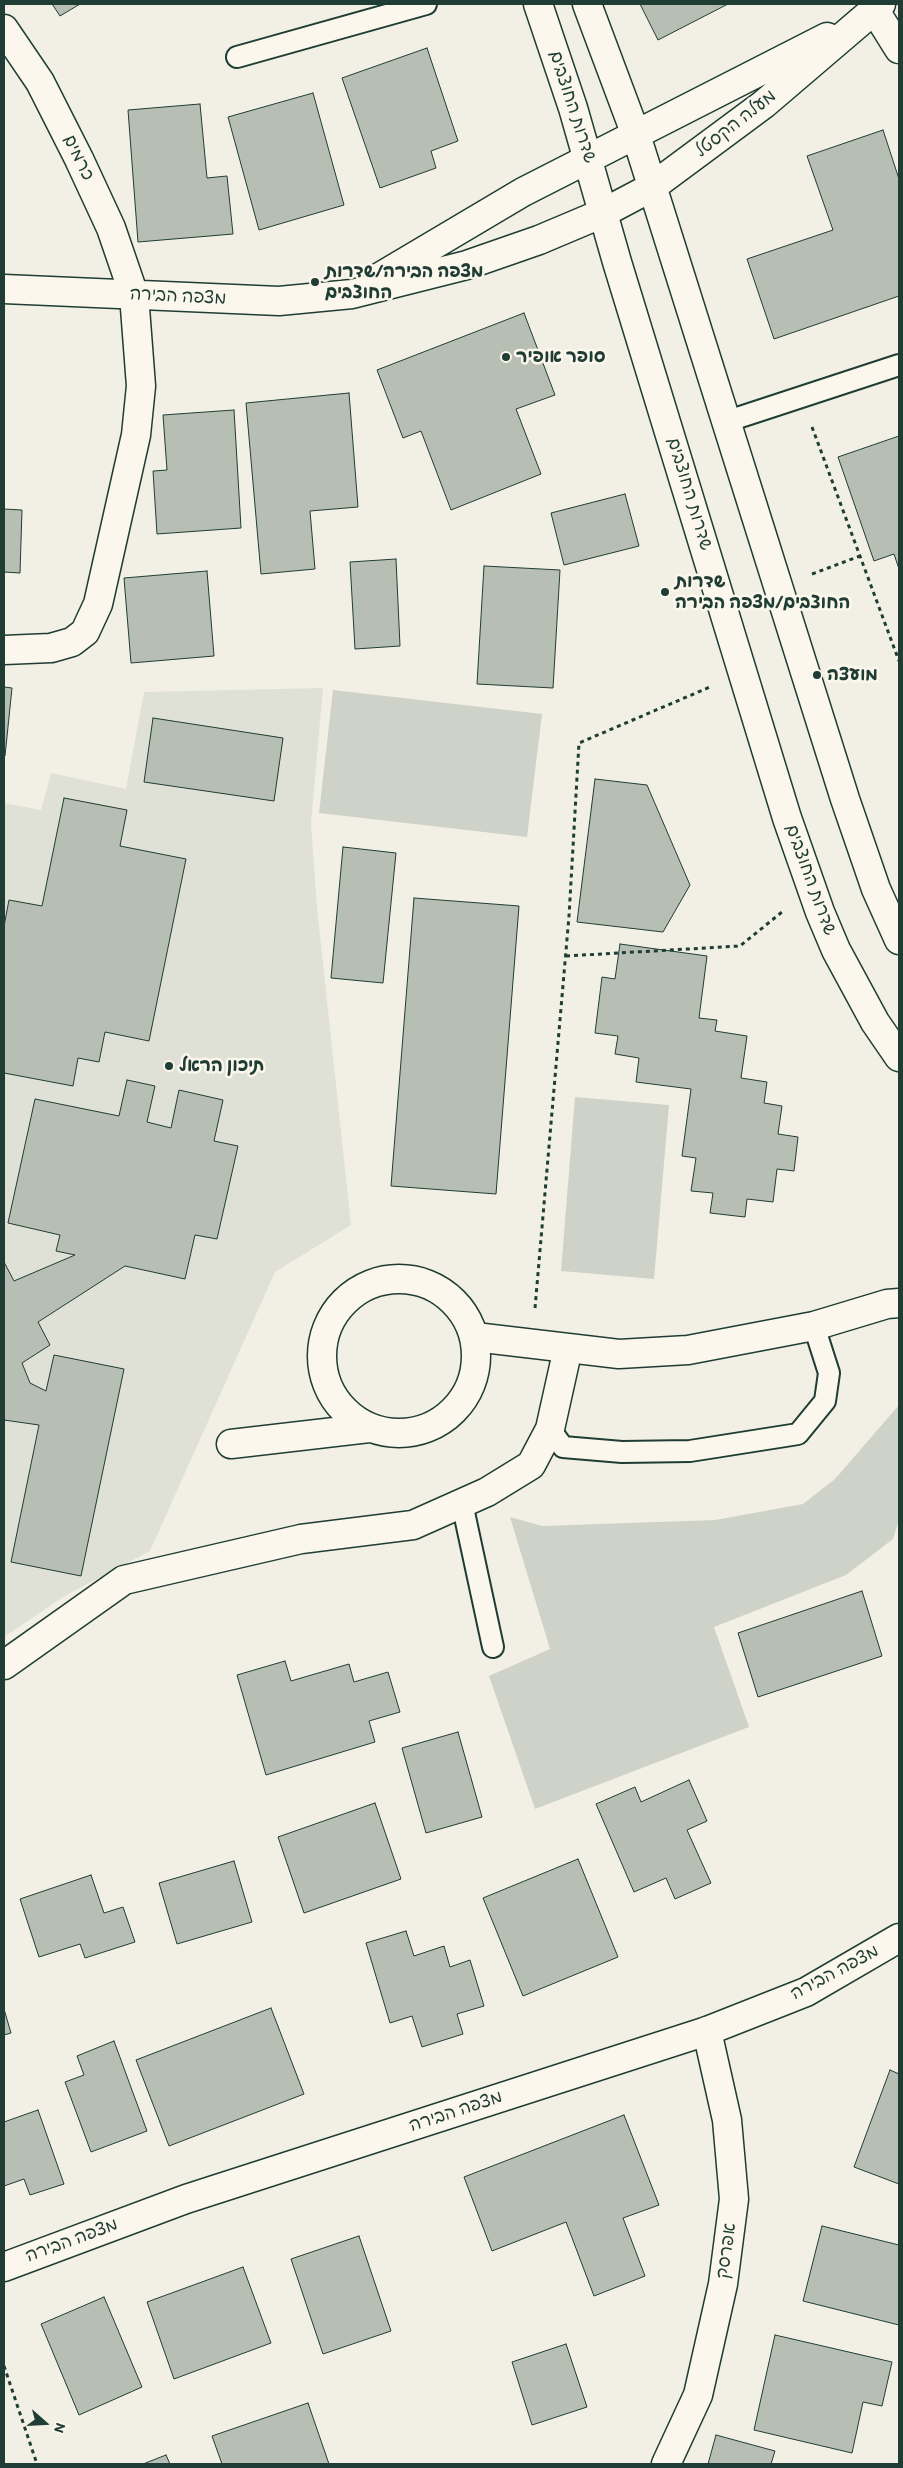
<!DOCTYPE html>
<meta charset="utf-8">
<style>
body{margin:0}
#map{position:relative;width:903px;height:2468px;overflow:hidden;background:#f2f0e5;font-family:Itim,sans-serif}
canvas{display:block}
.frame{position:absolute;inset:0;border:5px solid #1f3d34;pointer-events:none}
.north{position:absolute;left:20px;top:2398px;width:50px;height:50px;-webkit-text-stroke:4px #fbf7ec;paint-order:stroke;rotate:109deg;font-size:14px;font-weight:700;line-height:20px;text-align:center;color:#1f3d34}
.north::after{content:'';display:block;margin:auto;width:18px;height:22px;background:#1f3d34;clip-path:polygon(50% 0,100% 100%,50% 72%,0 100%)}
</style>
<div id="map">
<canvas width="903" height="2468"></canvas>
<div class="frame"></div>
<div class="north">N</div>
</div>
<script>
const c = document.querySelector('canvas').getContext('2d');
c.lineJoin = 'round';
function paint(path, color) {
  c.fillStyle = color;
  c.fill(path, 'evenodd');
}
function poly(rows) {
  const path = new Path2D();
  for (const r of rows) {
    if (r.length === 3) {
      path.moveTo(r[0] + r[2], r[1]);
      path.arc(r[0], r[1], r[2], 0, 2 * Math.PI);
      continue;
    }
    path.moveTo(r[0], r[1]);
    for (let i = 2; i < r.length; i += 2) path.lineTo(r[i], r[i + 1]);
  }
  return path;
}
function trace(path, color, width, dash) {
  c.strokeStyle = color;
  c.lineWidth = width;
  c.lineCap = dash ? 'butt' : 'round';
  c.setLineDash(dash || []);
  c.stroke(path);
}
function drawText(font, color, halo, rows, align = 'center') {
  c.font = font + ' Itim,"Playpen Sans Hebrew",sans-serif';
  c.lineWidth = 5;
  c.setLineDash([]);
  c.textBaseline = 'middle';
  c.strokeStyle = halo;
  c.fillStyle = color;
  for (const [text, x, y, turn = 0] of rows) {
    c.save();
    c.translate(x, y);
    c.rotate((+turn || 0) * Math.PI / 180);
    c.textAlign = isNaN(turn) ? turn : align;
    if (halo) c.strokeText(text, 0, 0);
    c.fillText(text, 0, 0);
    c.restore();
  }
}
const built = poly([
 [323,688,311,824,317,907,351,1225,275,1272,150,1551,63,1597,4,1637,4,803,41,810,51,773,126,789,144,692]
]);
const green = poly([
 [333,690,542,714,527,837,319,813],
 [575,1097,669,1105,654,1279,561,1271],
 [899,1405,899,1520,893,1539,846,1575,714,1627,749,1727,535,1809,489,1676,550,1649,510,1517,542,1526,715,1520,803,1504,835,1479]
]);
const building = poly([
 [52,4,80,4,60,16,52,4],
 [640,4,728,4,658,40,640,4],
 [427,48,458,141,431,151,436,168,380,188,342,78,427,48],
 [313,93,344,205,259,230,228,117,313,93],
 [200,104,207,178,227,176,233,234,138,242,128,110,200,104],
 [883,130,899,179,899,296,774,339,747,259,833,230,807,156,883,130],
 [524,313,555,395,516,409,541,474,451,510,421,431,403,438,377,370,524,313],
 [349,393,358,507,310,511,315,569,261,574,246,403,349,393],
 [234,410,241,528,157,534,153,471,167,470,163,415,234,410],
 [899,436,899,569,894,554,874,561,838,457,899,436],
 [625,494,639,546,564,565,551,513,625,494],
 [4,509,22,510,20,573,4,572,4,509],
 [396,559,400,646,355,649,350,562,396,559],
 [484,566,560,570,553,688,477,684,484,566],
 [207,571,214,656,131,663,124,578,207,571],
 [4,687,12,688,5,756,4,756,4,687],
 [153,718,283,738,274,801,144,782,153,718],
 [595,779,647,785,690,885,663,932,577,922,595,779],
 [64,798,127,810,120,846,186,859,149,1041,105,1032,99,1062,78,1058,73,1086,4,1073,4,926,9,900,42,906,64,798],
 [343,847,396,853,383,983,331,978,343,847],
 [414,898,519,906,496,1194,391,1186,414,898],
 [620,944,707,956,699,1018,717,1020,715,1031,747,1036,741,1078,767,1082,764,1103,782,1106,778,1134,798,1137,794,1171,777,1169,773,1202,747,1199,745,1217,710,1213,713,1193,691,1191,696,1158,682,1156,691,1089,636,1082,639,1058,615,1054,618,1036,595,1033,602,977,615,979,620,944],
 [127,1080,155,1086,147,1122,171,1128,179,1090,223,1100,214,1141,238,1146,217,1239,195,1235,185,1279,125,1266,38,1322,50,1345,22,1363,30,1383,46,1391,54,1355,124,1369,81,1576,11,1562,39,1425,4,1420,4,1262,14,1281,75,1255,56,1251,60,1235,8,1223,35,1099,119,1116,127,1080],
 [862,1591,882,1656,758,1697,738,1633,862,1591],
 [285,1661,291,1681,349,1664,354,1682,388,1672,400,1712,369,1721,375,1742,266,1775,237,1675,285,1661],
 [458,1732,482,1817,426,1833,402,1748,458,1732],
 [689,1780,707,1821,687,1830,711,1883,675,1899,666,1878,634,1892,596,1804,635,1787,641,1802,689,1780],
 [375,1803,401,1879,304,1913,278,1837,375,1803],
 [578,1859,618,1957,523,1996,483,1898,578,1859],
 [234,1861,252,1922,177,1944,159,1883,234,1861],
 [91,1875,104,1913,123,1907,135,1942,85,1958,80,1944,39,1957,20,1899,91,1875],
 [406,1931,414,1956,444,1946,450,1967,470,1960,484,2006,457,2014,463,2034,422,2047,412,2016,390,2023,366,1943,406,1931],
 [271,2008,304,2094,169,2146,136,2060,271,2008],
 [4,2009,11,2033,4,2035,4,2009],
 [114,2041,147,2131,91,2152,65,2082,84,2075,77,2056,114,2041],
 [890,2070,899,2074,899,2184,854,2167,890,2070],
 [38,2110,64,2184,30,2195,24,2179,4,2186,4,2122,38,2110],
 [624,2115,659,2205,623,2218,645,2276,594,2296,566,2222,492,2251,464,2177,624,2115],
 [822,2226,899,2245,899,2325,803,2301,822,2226],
 [359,2236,391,2331,323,2354,291,2259,359,2236],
 [243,2267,271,2343,174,2379,147,2302,243,2267],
 [104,2297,142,2387,79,2415,41,2324,104,2297],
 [775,2335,892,2362,882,2406,863,2402,852,2453,754,2430,775,2335],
 [566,2344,587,2407,532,2425,512,2362,566,2344],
 [308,2403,329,2464,222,2464,212,2436,308,2403],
 [716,2435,775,2451,771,2464,708,2464,716,2435],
 [166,2455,170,2464,143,2464,166,2455]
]);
const path = poly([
 [812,427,899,661],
 [812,574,860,556],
 [566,956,740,946,782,912],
 [535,1308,569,916,579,743,710,687],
 [4,2366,37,2464]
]);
const lane = poly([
 [237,57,426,4],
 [725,422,899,365],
 [550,1429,563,1447,622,1452,690,1451,798,1434,825,1401,829,1373,814,1326],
 [462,1503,493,1647]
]);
const street = poly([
 [874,9,899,49],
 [4,650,51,648,72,642,85,632,98,604,136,435,141,386,134,295],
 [399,1356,77],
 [475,1337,619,1354,688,1350,814,1326,887,1304,899,1303],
 [231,1444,369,1428],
 [4,1665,124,1580,301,1539,413,1525,487,1492,531,1465,550,1429,568,1348],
 [666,2464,698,2395,723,2284,734,2199,727,2120,707,2031]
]);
const secondary = poly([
 [538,4,573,108,617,262,787,818,820,912,836,950,875,1022,899,1057],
 [587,4,636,135,845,799,876,889,899,940],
 [4,29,40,82,79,159,111,228,134,295],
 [378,278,523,192,827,37],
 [4,289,279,301,352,294,467,265,539,240,603,213,652,187,764,104,881,4],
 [4,2267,186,2199,707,2031,806,1992,899,1938]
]);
const markers = [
 [315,282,5,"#1f3d34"],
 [506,357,5,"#1f3d34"],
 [665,592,5,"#1f3d34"],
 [817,675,5,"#1f3d34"],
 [169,1066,5,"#1f3d34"]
];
const streetNames = [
 ["שדרות החוצבים",572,107,72],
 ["מעלה הקסטל",736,124,-38],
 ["כרמים",78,158,64],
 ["מצפה הבירה",178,297,3],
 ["שדרות החוצבים",689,494,73],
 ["שדרות החוצבים",810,880,70],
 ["מצפה הבירה",835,1973,-28],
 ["מצפה הבירה",456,2112,-18],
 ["מצפה הבירה",72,2241,-20],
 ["אפרסק",727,2251,-82]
];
const poiNames = [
 ["מצפה הבירה/שדרות",325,272],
 ["החוצבים",325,293],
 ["סופר אופיר",516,357],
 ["שדרות",675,582],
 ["החוצבים/מצפה הבירה",675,603],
 ["מועצה",827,675],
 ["תיכון הראל",179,1066]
];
paint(built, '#e0e1d6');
paint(green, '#cfd2c8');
paint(building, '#b7beb3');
trace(building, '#1f3d34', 1);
trace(lane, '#1f3d34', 24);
trace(street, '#1f3d34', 31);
trace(secondary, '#1f3d34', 31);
trace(path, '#1f3d34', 3, [4, 4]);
trace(lane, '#fbf7ec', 20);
trace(street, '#fbf7ec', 28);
trace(secondary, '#fbf7ec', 28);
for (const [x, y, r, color] of markers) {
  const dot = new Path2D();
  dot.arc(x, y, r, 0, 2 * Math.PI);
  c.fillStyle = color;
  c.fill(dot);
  trace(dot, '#fbf7ec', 2);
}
drawText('18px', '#1f3d34', '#fbf7ec', streetNames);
drawText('bold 18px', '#1f3d34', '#fbf7ec', poiNames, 'left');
</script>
